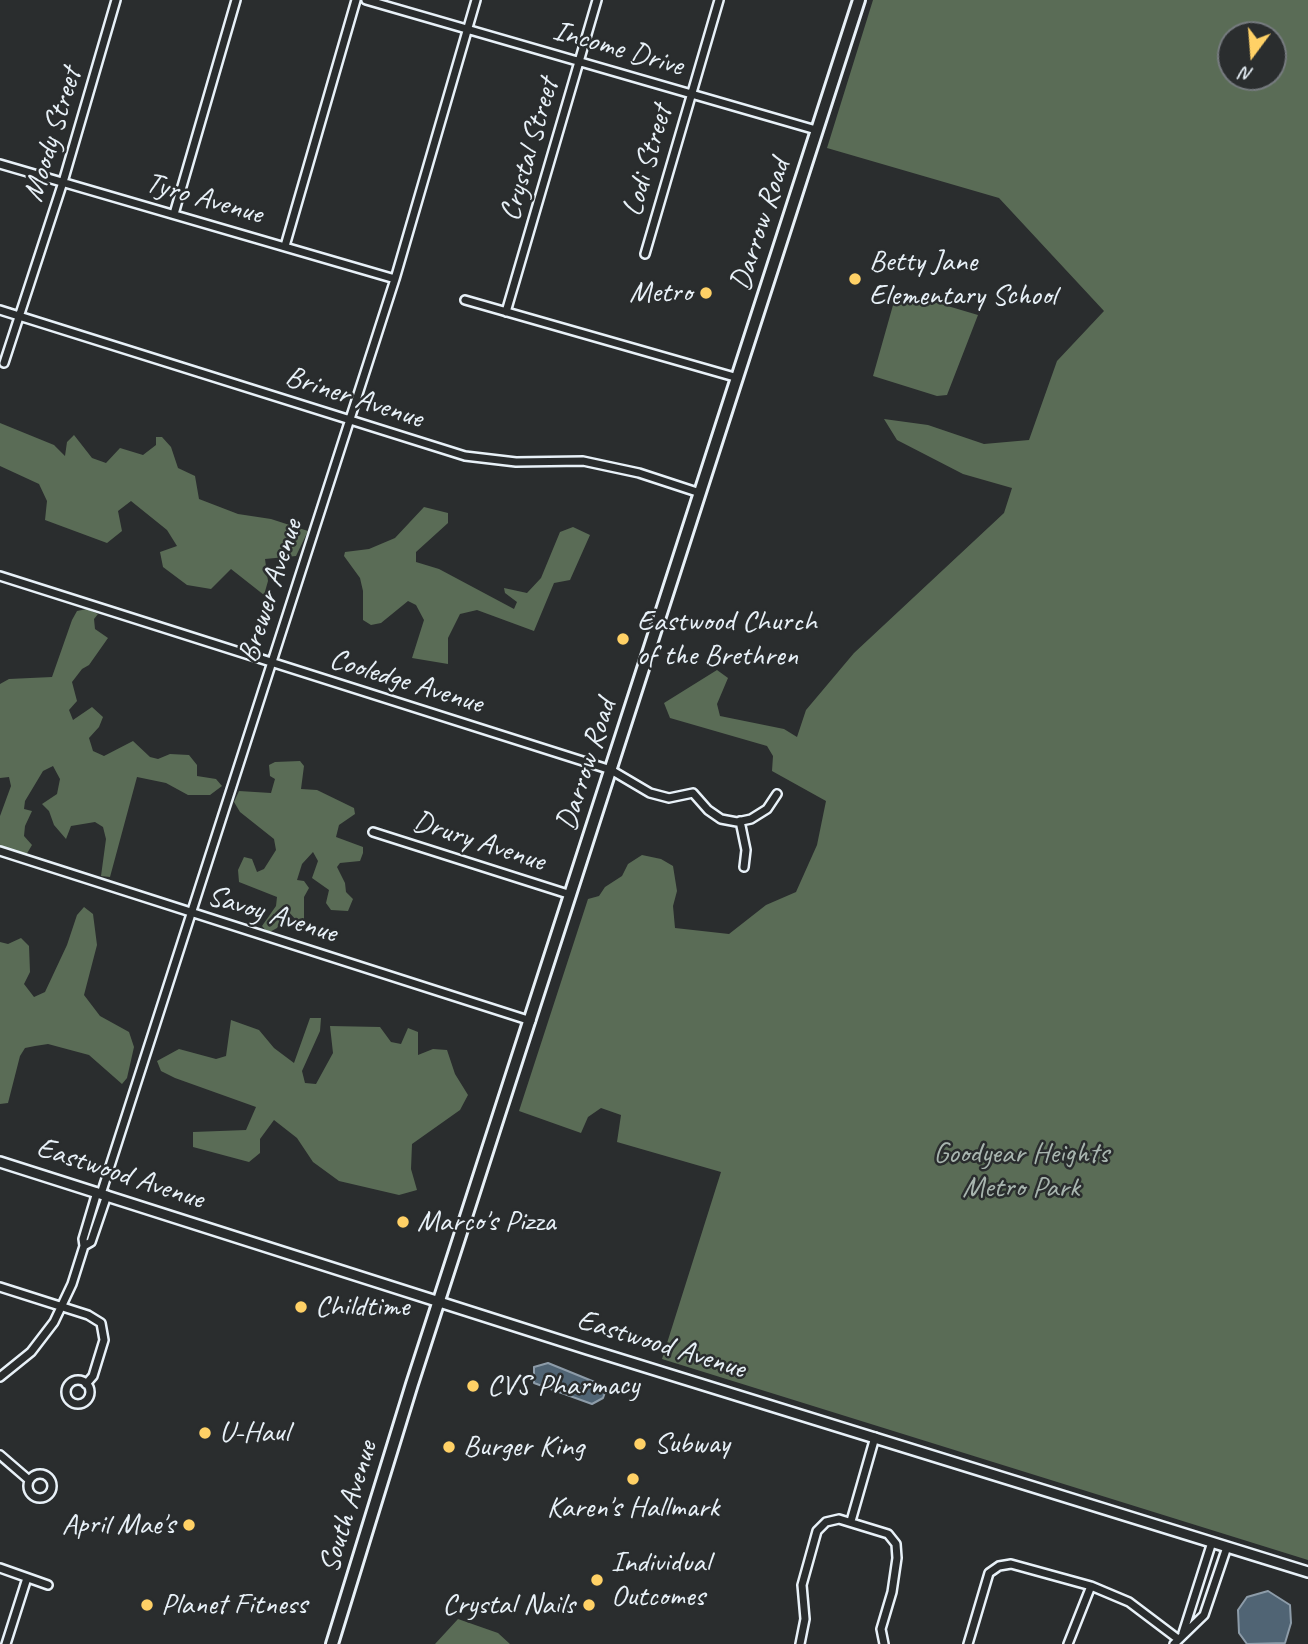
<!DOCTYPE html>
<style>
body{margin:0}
#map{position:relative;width:1308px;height:1644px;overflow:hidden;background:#2a2d2e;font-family:Caveat,sans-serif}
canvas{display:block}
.north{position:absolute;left:1217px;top:21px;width:70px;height:70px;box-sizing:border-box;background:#2a2d2e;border:2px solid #767b7f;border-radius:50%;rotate:196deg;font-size:19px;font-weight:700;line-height:28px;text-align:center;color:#e8f1f8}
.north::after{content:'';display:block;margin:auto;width:24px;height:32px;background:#ffd166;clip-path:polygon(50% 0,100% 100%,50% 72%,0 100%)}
</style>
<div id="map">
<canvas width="1308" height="1644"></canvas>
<div class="north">N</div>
</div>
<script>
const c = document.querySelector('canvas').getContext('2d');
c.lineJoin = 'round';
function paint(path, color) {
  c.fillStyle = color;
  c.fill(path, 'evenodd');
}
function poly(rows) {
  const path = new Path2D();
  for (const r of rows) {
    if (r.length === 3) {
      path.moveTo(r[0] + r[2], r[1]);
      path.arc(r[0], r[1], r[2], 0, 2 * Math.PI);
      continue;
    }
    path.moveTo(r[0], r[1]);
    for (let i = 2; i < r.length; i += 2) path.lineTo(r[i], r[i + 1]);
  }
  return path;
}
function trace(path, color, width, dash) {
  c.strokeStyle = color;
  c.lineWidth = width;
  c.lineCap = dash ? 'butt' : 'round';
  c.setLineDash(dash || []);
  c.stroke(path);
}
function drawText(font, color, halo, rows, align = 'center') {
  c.font = font + ' Caveat,sans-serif';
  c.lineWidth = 5;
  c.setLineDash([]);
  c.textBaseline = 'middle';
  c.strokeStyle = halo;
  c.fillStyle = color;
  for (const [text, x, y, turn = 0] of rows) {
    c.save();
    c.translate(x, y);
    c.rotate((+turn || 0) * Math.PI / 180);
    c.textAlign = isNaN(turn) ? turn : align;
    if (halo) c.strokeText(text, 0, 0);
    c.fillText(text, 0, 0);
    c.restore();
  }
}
const green = poly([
 [873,0,1308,0,1308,1560,662,1359,721,1172,617,1142,621,1115,601,1108,588,1117,581,1133,519,1111,588,899,599,896,605,887,622,876,628,864,642,855,661,859,673,866,677,891,673,906,675,928,729,934,766,905,796,892,817,845,826,801,772,771,773,756,767,746,670,718,664,703,717,670,728,678,717,704,720,716,784,729,797,737,806,710,854,653,1004,513,1012,488,963,474,897,440,884,419,928,425,984,444,1029,440,1057,361,1104,311,999,198,827,148],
 [1231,35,1273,35,1273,77,1231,77],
 [897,291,978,315,947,395,937,396,873,376],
 [0,423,54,445,65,456,67,442,74,435,92,458,106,463,120,448,143,455,156,445,156,437,162,437,171,447,178,468,195,476,199,499,238,514,271,519,308,531,296,556,265,559,268,581,264,595,231,569,211,589,187,585,163,567,160,552,177,546,167,530,131,501,118,511,122,531,107,543,45,520,47,501,39,484,0,466],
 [424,507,448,513,448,523,416,552,416,562,439,569,514,609,517,602,505,593,504,588,527,593,541,578,560,532,573,527,590,535,570,580,554,583,534,631,477,610,460,614,448,638,448,664,412,658,424,620,416,605,408,601,381,623,371,625,363,620,363,591,360,578,344,556,345,552,369,549,395,538],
 [87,609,98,614,94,619,95,629,108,638,89,665,82,669,72,682,77,701,69,710,73,720,92,707,103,717,99,727,89,738,93,751,104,756,133,741,150,757,158,759,170,754,189,755,197,765,197,776,216,779,222,786,210,795,188,795,166,783,137,777,110,877,101,876,106,839,103,827,95,822,71,826,66,839,54,825,49,811,42,804,57,794,60,779,53,766,43,771,25,801,24,809,32,811,25,826,24,836,32,845,26,855,0,848,0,816,11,786,9,777,0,778,0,684,9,679,52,677,72,620,77,611],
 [300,761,304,766,301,789,317,790,354,808,355,814,339,825,336,837,363,847,363,853,360,861,340,863,337,867,345,883,346,892,353,899,348,911,331,910,326,903,329,890,312,878,318,861,313,852,302,864,297,880,304,881,309,888,304,897,304,919,297,921,287,910,277,928,268,933,262,926,276,906,277,897,239,882,238,870,244,857,252,859,257,872,264,869,276,850,274,839,240,812,234,802,239,791,271,793,275,779,270,776,269,765,275,762],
 [84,907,93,914,97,945,84,995,100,1016,129,1032,134,1047,127,1078,122,1084,89,1055,48,1044,35,1046,25,1048,20,1056,8,1103,0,1104,0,942,8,944,21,938,29,946,30,972,24,984,34,997,45,992,67,945,77,915],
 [310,1018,321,1018,320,1031,302,1071,305,1083,316,1084,333,1053,330,1026,380,1027,391,1042,401,1044,408,1028,418,1032,418,1055,433,1049,447,1050,455,1074,468,1095,460,1110,412,1144,411,1169,417,1190,399,1195,339,1181,313,1162,297,1138,274,1120,260,1139,260,1153,249,1162,193,1147,193,1132,246,1130,256,1107,175,1078,161,1071,157,1061,179,1049,216,1059,226,1056,231,1020,259,1030,274,1048,294,1063],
 [458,1619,498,1633,510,1644,435,1644]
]);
const water = poly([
 [548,1363,607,1387,603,1398,592,1404,534,1383,534,1367,548,1363],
 [1268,1591,1290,1605,1291,1623,1285,1643,1247,1644,1239,1633,1238,1610,1247,1597,1268,1591]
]);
const minor = poly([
 [366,0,816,130],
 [0,164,395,279],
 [174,214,236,0],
 [285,246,356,0],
 [645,254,719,0],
 [465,300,738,378],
 [0,310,465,456,516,462,583,461,639,473,700,493],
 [506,312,597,0],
 [4,363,63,182,116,0],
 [0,576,611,770,650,793,669,798,693,793,708,810,721,819,737,822,751,819,767,809,777,794],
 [740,821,746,850,744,867],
 [373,832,571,895],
 [0,851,531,1021],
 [101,1194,395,279,476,0],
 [84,1246,83,1239,97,1192],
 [0,1287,88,1315,101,1323,104,1340,93,1376,86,1384],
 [0,1377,31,1352,54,1322,72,1284,84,1246,91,1242,107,1195],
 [78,1392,12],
 [0,1455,29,1480],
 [40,1486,12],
 [851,1521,875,1437],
 [0,1568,48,1585],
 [1183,1633,1212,1542],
 [6,1644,27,1578],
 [800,1644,805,1619,802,1585,817,1531,826,1522,839,1519,888,1534,896,1544,897,1558,892,1592,881,1629,884,1644],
 [968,1644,989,1573,999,1566,1011,1564,1091,1586,1129,1602,1178,1639],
 [1068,1644,1091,1586],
 [1174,1644,1204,1615,1227,1547]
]);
const tertiary = poly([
 [0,1162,587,1349,1308,1572]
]);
const primary = poly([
 [332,1644,412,1384,859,0]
]);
const markers = [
 [855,279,7,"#ffd166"],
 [706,293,7,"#ffd166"],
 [623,639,7,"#ffd166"],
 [403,1222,7,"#ffd166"],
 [301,1307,7,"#ffd166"],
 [473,1386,7,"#ffd166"],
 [205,1433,7,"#ffd166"],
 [640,1444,7,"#ffd166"],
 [449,1447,7,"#ffd166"],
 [633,1479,7,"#ffd166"],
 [189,1525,7,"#ffd166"],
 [597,1580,7,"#ffd166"],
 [147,1605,7,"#ffd166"],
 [589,1605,7,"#ffd166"]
];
const streetNames = [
 ["Income Drive",618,49,16],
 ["Moody Street",53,135,-73],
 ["Crystal Street",530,150,-74],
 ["Lodi Street",648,161,-74],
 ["Tyro Avenue",204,199,16],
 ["Darrow Road",761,225,-72],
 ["Briner Avenue",354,398,18],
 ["Brewer Avenue",271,591,-72],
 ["Cooledge Avenue",406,682,17],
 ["Darrow Road",587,765,-72],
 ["Drury Avenue",479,842,18],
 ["Savoy Avenue",272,915,17],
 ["Eastwood Avenue",120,1174,18],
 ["Eastwood Avenue",661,1345,17],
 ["South Avenue",349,1507,-73]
];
const poiNames = [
 ["Betty Jane",869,262],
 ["Elementary School",869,296],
 ["Metro",692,293,"right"],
 ["Eastwood Church",637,622],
 ["of the Brethren",637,656],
 ["Marco's Pizza",417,1222],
 ["Childtime",315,1307],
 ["CVS Pharmacy",487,1386],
 ["U-Haul",219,1433],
 ["Subway",654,1444],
 ["Burger King",463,1447],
 ["Karen's Hallmark",633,1508,"center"],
 ["April Mae's",175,1525,"right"],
 ["Individual",611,1563],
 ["Outcomes",611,1597],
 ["Planet Fitness",161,1605],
 ["Crystal Nails",575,1605,"right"]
];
const parkNames = [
 ["Goodyear Heights",1021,1154],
 ["Metro Park",1021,1188]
];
paint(green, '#5a6c56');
paint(water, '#506474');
trace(water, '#8d9ca9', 2);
trace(minor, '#e8f1f8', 12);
trace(tertiary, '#e8f1f8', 14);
trace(primary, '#e8f1f8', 16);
trace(minor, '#2a2d2e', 7);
trace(tertiary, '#2a2d2e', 9);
trace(primary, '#2a2d2e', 10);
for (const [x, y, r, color] of markers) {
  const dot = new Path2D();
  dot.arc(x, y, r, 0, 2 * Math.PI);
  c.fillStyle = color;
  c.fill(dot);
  trace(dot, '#2a2d2e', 2.5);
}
drawText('30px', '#e8f1f8', '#2a2d2e', streetNames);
drawText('30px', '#e8f1f8', '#2a2d2e', poiNames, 'left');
drawText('30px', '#a8b5af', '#2a2d2e', parkNames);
</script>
